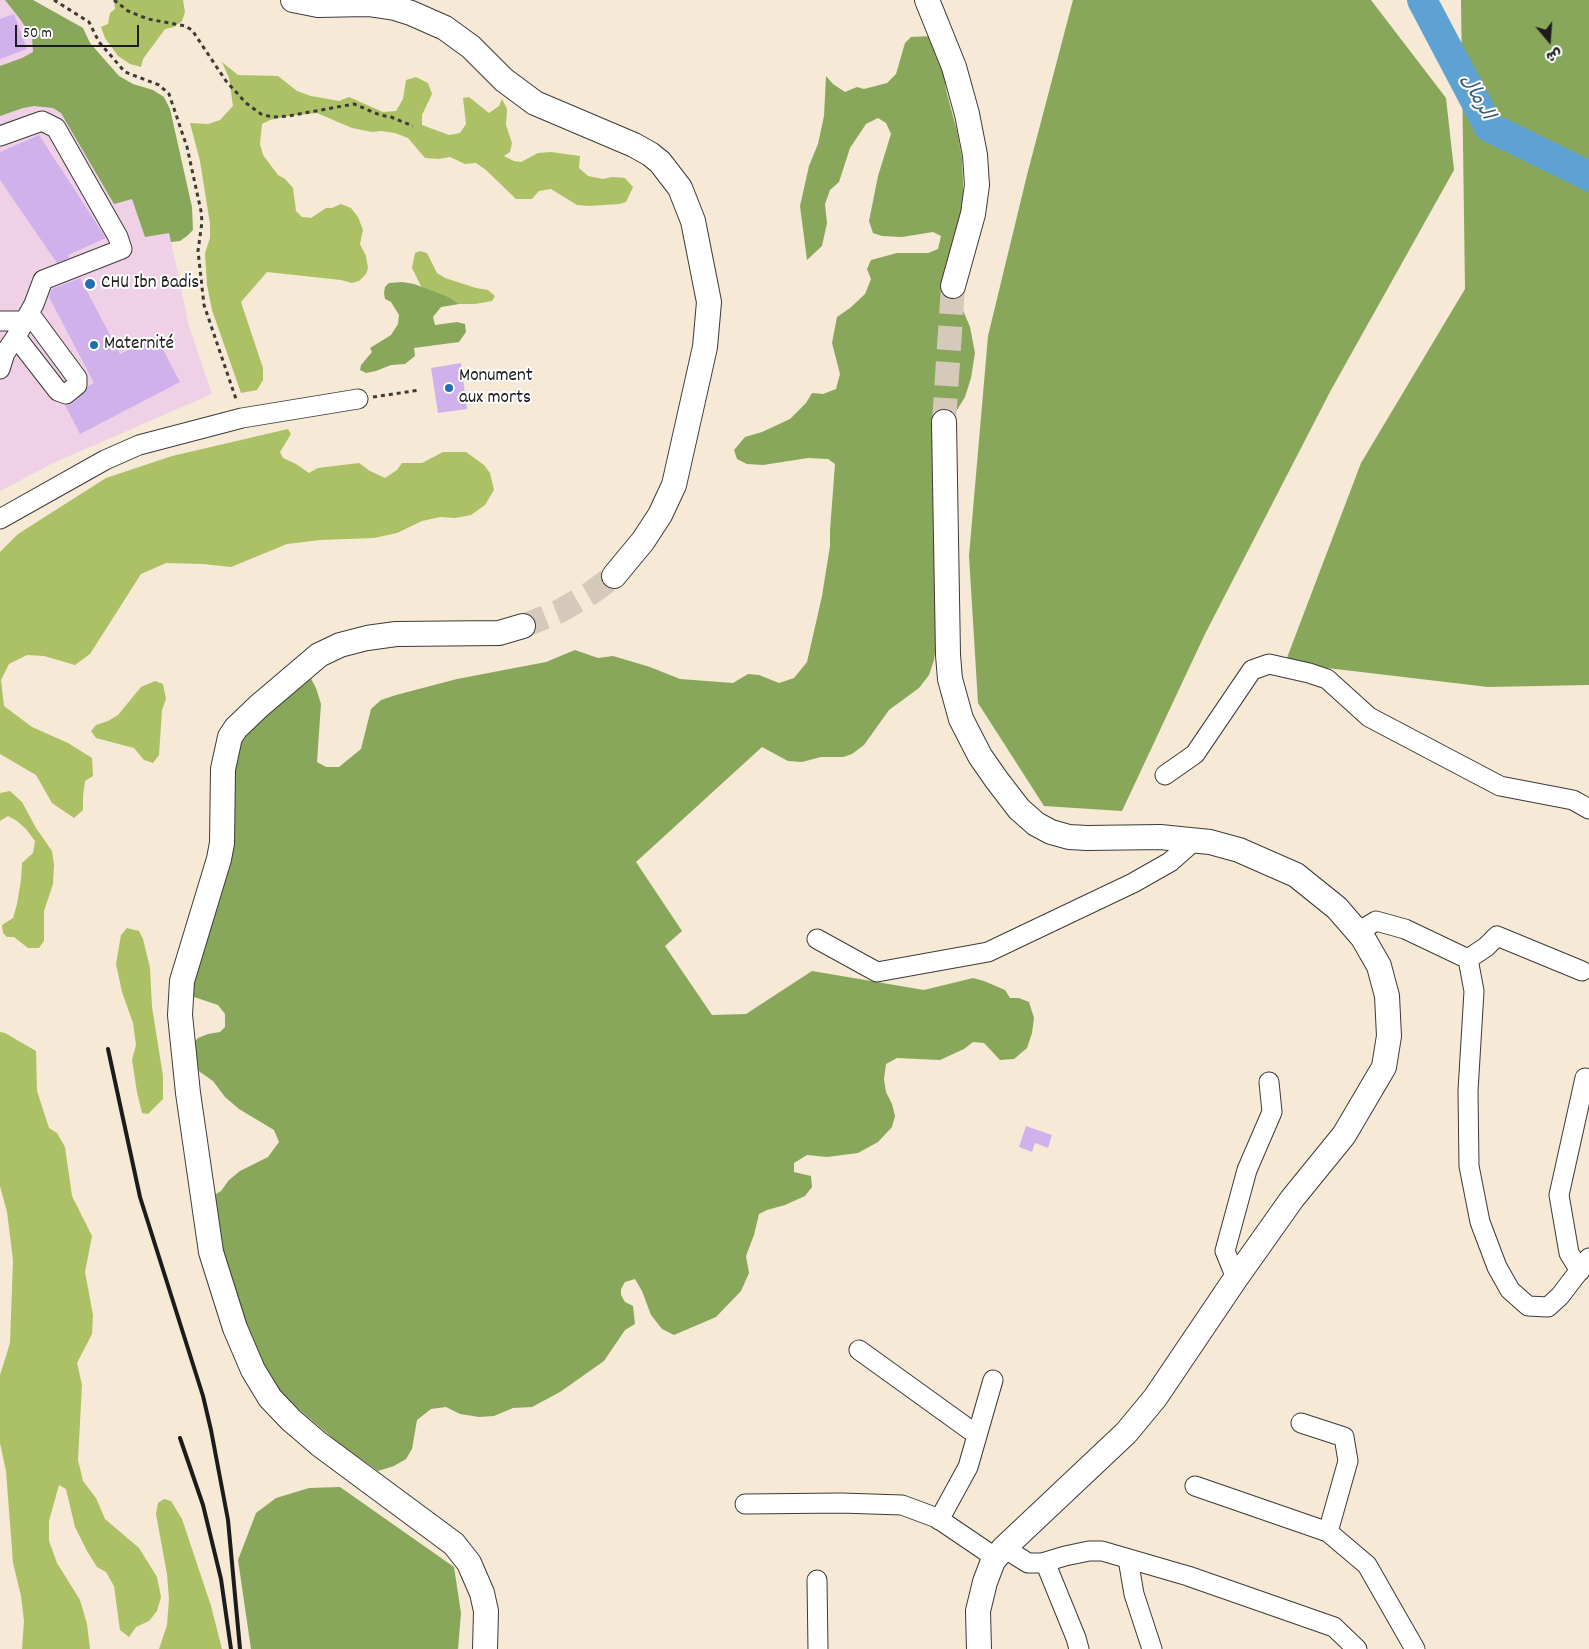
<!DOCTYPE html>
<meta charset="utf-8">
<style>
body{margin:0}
#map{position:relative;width:1589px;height:1649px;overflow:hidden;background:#f6e9d5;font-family:Dekko,"Playpen Sans Arabic",sans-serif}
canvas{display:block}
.north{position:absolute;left:1524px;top:15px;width:50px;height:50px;-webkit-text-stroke:4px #fff;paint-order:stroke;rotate:162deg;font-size:14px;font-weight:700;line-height:20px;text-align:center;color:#1c1c1c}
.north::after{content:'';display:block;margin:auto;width:18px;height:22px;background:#1c1c1c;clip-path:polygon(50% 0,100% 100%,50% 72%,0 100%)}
.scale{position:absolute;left:15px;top:25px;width:124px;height:22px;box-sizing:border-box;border:2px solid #1c1c1c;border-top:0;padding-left:6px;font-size:15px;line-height:18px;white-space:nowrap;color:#1c1c1c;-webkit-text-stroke:4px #fff;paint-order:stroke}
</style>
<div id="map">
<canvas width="1589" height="1649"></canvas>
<div class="north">ش</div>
<div class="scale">50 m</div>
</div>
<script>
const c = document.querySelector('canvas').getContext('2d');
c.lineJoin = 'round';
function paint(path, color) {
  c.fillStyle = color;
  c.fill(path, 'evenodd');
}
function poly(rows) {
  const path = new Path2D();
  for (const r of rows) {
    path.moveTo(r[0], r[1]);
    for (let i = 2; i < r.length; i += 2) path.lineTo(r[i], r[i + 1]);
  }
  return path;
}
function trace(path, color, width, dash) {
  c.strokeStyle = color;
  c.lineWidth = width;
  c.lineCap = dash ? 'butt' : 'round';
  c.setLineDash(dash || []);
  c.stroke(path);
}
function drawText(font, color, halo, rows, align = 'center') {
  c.font = font + ' Dekko,"Playpen Sans Arabic",sans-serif';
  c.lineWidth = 4;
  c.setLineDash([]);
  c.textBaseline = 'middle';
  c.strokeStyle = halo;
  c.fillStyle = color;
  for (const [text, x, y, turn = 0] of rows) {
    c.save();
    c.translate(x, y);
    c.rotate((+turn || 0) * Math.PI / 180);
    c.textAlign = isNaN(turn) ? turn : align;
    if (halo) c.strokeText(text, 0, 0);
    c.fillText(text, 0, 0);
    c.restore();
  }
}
const built = poly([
 [0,0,33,0,83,28,90,43,132,198,169,232,189,326,212,394,53,463,0,491]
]);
const green = poly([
 [114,0,183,0,185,12,182,21,174,27,165,29,143,59,141,67,130,64,118,56,105,38,101,27,108,24,110,13,115,9],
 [222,62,238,75,278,76,297,91,311,96,339,101,349,97,383,112,396,111,403,99,406,80,416,77,428,83,432,94,422,115,422,125,449,135,460,133,466,124,463,98,469,97,489,113,499,106,502,99,507,109,506,125,512,143,510,152,504,156,514,161,521,162,538,153,551,152,580,156,579,168,588,176,603,179,612,177,625,178,633,187,626,202,619,204,589,206,577,205,551,189,539,191,532,199,516,199,486,170,476,163,465,164,450,157,439,159,425,158,408,138,395,133,381,131,372,132,352,128,317,113,288,116,270,120,262,124,260,144,263,155,278,175,285,179,293,188,296,211,302,217,311,218,326,208,332,208,341,204,351,208,358,217,363,230,360,244,366,256,368,268,366,274,359,281,352,283,341,280,267,272,241,302,263,368,263,380,257,390,241,393,212,310,207,285,205,253,210,238,210,224,200,161,190,123,208,124,220,120,233,106,229,78],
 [420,251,427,253,437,273,445,278,476,288,488,290,495,296,492,301,475,304,459,304,449,297,422,288,412,268,415,253],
 [288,429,291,434,280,452,283,458,296,464,309,473,318,468,359,463,370,471,385,478,397,470,402,463,422,463,443,452,466,452,484,465,490,473,494,490,485,505,471,515,455,518,440,517,422,521,397,533,374,538,320,540,287,544,231,567,203,564,166,563,141,574,90,654,75,665,44,656,27,655,9,664,1,680,4,706,32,727,68,743,92,758,93,776,85,781,83,796,83,810,74,818,52,803,36,775,0,754,0,552,18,534,106,478,172,456],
 [155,681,163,684,166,699,162,710,159,755,153,763,144,760,134,748,96,738,91,731,96,725,108,721,118,715,141,687],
 [10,791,22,802,36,828,52,851,54,865,53,884,44,911,44,941,39,948,28,948,14,937,7,937,3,933,2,925,13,918,17,904,21,880,22,863,33,853,35,841,26,829,17,821,8,816,0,821,0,793],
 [127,928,139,931,143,939,150,968,152,1007,163,1076,163,1099,148,1114,142,1113,137,1092,132,1060,136,1045,133,1023,122,992,116,964,121,935],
 [0,1032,5,1033,36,1051,37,1091,49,1128,57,1133,65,1147,72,1196,92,1236,85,1272,93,1315,92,1334,77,1363,82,1385,78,1460,83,1481,96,1498,105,1519,139,1548,157,1577,161,1597,157,1611,149,1621,136,1627,129,1637,120,1630,114,1586,106,1572,97,1567,87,1551,75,1527,66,1489,59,1485,49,1521,49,1541,57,1563,80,1600,87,1624,90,1649,22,1649,24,1621,21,1596,13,1563,6,1471,0,1443,0,1375,10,1343,13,1260,7,1212,0,1186],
 [164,1499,171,1501,182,1519,211,1606,222,1649,159,1649,167,1625,169,1599,167,1574,156,1514,158,1503]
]);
const forest = poly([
 [5,0,33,0,83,28,90,43,119,76,133,84,153,90,164,97,170,109,192,207,193,230,187,236,180,241,171,242,169,233,145,237,132,199,114,204,61,113,53,108,34,106,23,108,0,116,0,66,22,58,33,52,32,37,20,19],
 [1073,0,1371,0,1446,98,1454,170,1331,390,1205,634,1122,811,1044,806,978,703,969,556,988,336,1027,175],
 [1461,0,1589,0,1589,685,1488,687,1285,663,1361,463,1465,289],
 [932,36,944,74,946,90,957,131,962,158,964,205,953,286,970,327,975,353,971,378,965,397,957,410,938,428,936,644,934,660,929,675,919,688,889,710,864,745,852,754,843,757,821,757,802,762,788,761,762,747,636,862,682,931,665,946,712,1015,746,1014,812,971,924,990,973,978,984,981,1005,990,1010,998,1019,998,1029,1002,1034,1018,1032,1033,1027,1048,1014,1059,1000,1060,984,1043,973,1042,964,1049,940,1060,897,1058,886,1064,884,1079,886,1092,892,1104,895,1116,892,1127,878,1142,858,1153,827,1157,807,1155,794,1163,794,1172,811,1176,812,1187,805,1196,785,1205,767,1210,759,1214,754,1235,746,1256,749,1273,741,1291,716,1317,674,1335,662,1329,651,1315,642,1291,635,1279,625,1282,621,1289,621,1295,625,1302,633,1306,635,1324,625,1330,604,1361,560,1392,532,1407,513,1408,494,1416,479,1417,460,1414,446,1407,431,1409,417,1420,412,1449,406,1459,394,1466,378,1471,340,1444,303,1413,275,1387,253,1345,232,1297,211,1197,221,1191,229,1180,240,1171,268,1157,279,1142,274,1130,239,1109,225,1097,213,1081,200,1072,193,1064,190,1047,198,1038,208,1034,220,1032,225,1027,225,1014,218,1005,188,995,230,774,237,748,251,730,309,675,316,688,321,704,317,762,326,767,339,767,361,749,371,709,381,700,396,695,457,679,546,662,575,650,598,658,613,656,650,667,680,679,733,683,748,674,759,675,779,683,794,678,807,662,822,596,830,546,830,530,835,464,828,459,808,458,763,465,747,464,737,459,734,450,745,437,762,432,790,419,806,403,812,393,823,394,836,389,840,374,832,343,837,317,850,308,865,294,871,279,867,269,871,260,897,253,928,253,938,249,941,236,933,232,902,237,882,236,873,233,869,221,878,176,891,134,886,123,878,118,866,124,850,148,839,182,830,190,825,204,827,223,822,246,807,260,800,206,809,166,818,144,824,116,826,76,833,84,845,92,857,87,864,89,887,83,896,74,905,43,911,37],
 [402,282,414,284,449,297,459,304,441,307,433,317,435,325,457,322,465,324,466,332,459,342,414,348,415,356,405,364,391,365,376,371,366,373,360,370,361,365,372,352,370,348,391,335,398,324,399,315,391,302,385,299,384,293,385,287,389,283],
 [340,1487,454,1567,461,1613,458,1649,251,1649,238,1560,256,1513,276,1498,309,1488]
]);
const river = poly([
 [1422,0,1489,127,1589,176]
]);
const building = poly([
 [14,14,27,49,0,59,0,19],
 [39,135,106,238,68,255,69,258,57,263,0,180,0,152],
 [80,278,120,354,156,336,180,382,80,434,65,405,73,403,84,393,88,386,94,383,49,297,52,289],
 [461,363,467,409,438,413,431,368],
 [1026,1126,1052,1135,1048,1148,1035,1143,1032,1152,1019,1147]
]);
const majorTunnel = poly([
 [944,422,953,286],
 [523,626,558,612,591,593,614,576]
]);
const path = poly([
 [54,0,89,22,99,42,125,72,159,85,169,94,187,147,201,211,202,222,198,251,204,305,237,402],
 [114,0,128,11,148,19,185,26,192,30,226,81,246,103,261,114,272,117,288,116,354,104,380,115,391,117,413,126],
 [373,397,420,390]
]);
const minor = poly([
 [0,136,42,121,56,128,118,237,122,249,43,280,34,304,16,337,5,353,0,369],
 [0,321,24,321],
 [16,337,58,391,66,394,77,385,77,378,29,313],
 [0,519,105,460,139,445,242,418,358,399],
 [1165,775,1195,754,1252,670,1269,664,1309,673,1327,679,1369,717,1500,786,1573,800,1589,809],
 [1358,932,1376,921,1405,929,1468,959,1486,947,1497,936,1582,971],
 [817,939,877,972,988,952,1133,883,1170,862,1195,840],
 [1468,959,1474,991,1468,1091,1469,1166,1480,1222,1497,1267,1510,1290,1528,1306,1548,1307,1560,1296,1589,1258],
 [1580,1271,1569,1253,1559,1195,1585,1078],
 [1236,1278,1225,1251,1247,1170,1272,1112,1269,1082],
 [859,1350,977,1435],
 [1301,1423,1344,1437,1348,1461,1328,1532],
 [1195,1486,1328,1532,1367,1565,1415,1649],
 [745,1504,841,1503,902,1505,937,1518,996,1558],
 [939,1520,968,1467,993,1380],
 [1004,1548,1028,1563,1042,1563,1065,1556,1089,1551,1102,1551,1188,1576,1334,1627,1357,1649],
 [1128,1559,1134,1594,1152,1649],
 [1045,1562,1076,1638,1079,1649],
 [817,1580,818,1649]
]);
const major = poly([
 [293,0,318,5,368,4,395,8,411,13,445,28,471,47,504,80,535,103,634,145,650,154,660,162,680,188,693,221,709,302,705,347,674,485,660,515,643,541,614,576],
 [927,0,954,67,967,114,975,155,977,185,973,214,953,286],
 [944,422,948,655,950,679,961,719,980,756,996,779,1019,809,1036,824,1051,832,1069,837,1087,838,1160,837,1210,842,1239,850,1296,875,1337,908,1363,938,1379,966,1387,996,1389,1036,1384,1067,1344,1135,1292,1199,1236,1278,1155,1398,1126,1433,1004,1548,993,1561,985,1582,978,1611,979,1649],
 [485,1649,486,1611,482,1593,469,1563,454,1544,319,1444,291,1420,270,1398,253,1370,235,1328,211,1252,188,1093,180,1015,182,981,219,859,222,843,223,769,230,737,236,728,259,706,319,655,340,645,367,638,396,634,499,633,523,626]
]);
const rail = poly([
 [108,1049,140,1197,203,1396,211,1430,228,1520,240,1649],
 [180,1438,203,1505,221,1579,231,1649]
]);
const markers = [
 [90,284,6,"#1f6fb2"],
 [94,345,5,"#1f6fb2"],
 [449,388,5,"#1f6fb2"]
];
const poiNames = [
 ["CHU Ibn Badis",101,284],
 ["Maternité",104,345],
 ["Monument",459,377],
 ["aux morts",459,399]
];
const waterNames = [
 ["الرمال",1475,98,60]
];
paint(built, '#efd0e6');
paint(green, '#acc165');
paint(forest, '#89a75a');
trace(river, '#5ea2d3', 30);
paint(building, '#d1b1ec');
trace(majorTunnel, '#d5cab9', 24, [24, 12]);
trace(minor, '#3d3b38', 21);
trace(major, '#3d3b38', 26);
trace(path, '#3d3b38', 3, [4, 4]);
trace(minor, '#fff', 19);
trace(major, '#fff', 24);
trace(rail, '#1c1c1c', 4);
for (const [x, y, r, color] of markers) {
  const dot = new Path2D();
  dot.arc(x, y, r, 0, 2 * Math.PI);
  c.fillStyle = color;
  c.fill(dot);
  trace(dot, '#fff', 2);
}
drawText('19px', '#1c1c1c', '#fff', poiNames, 'left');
drawText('italic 20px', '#3d5f78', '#fff', waterNames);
</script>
